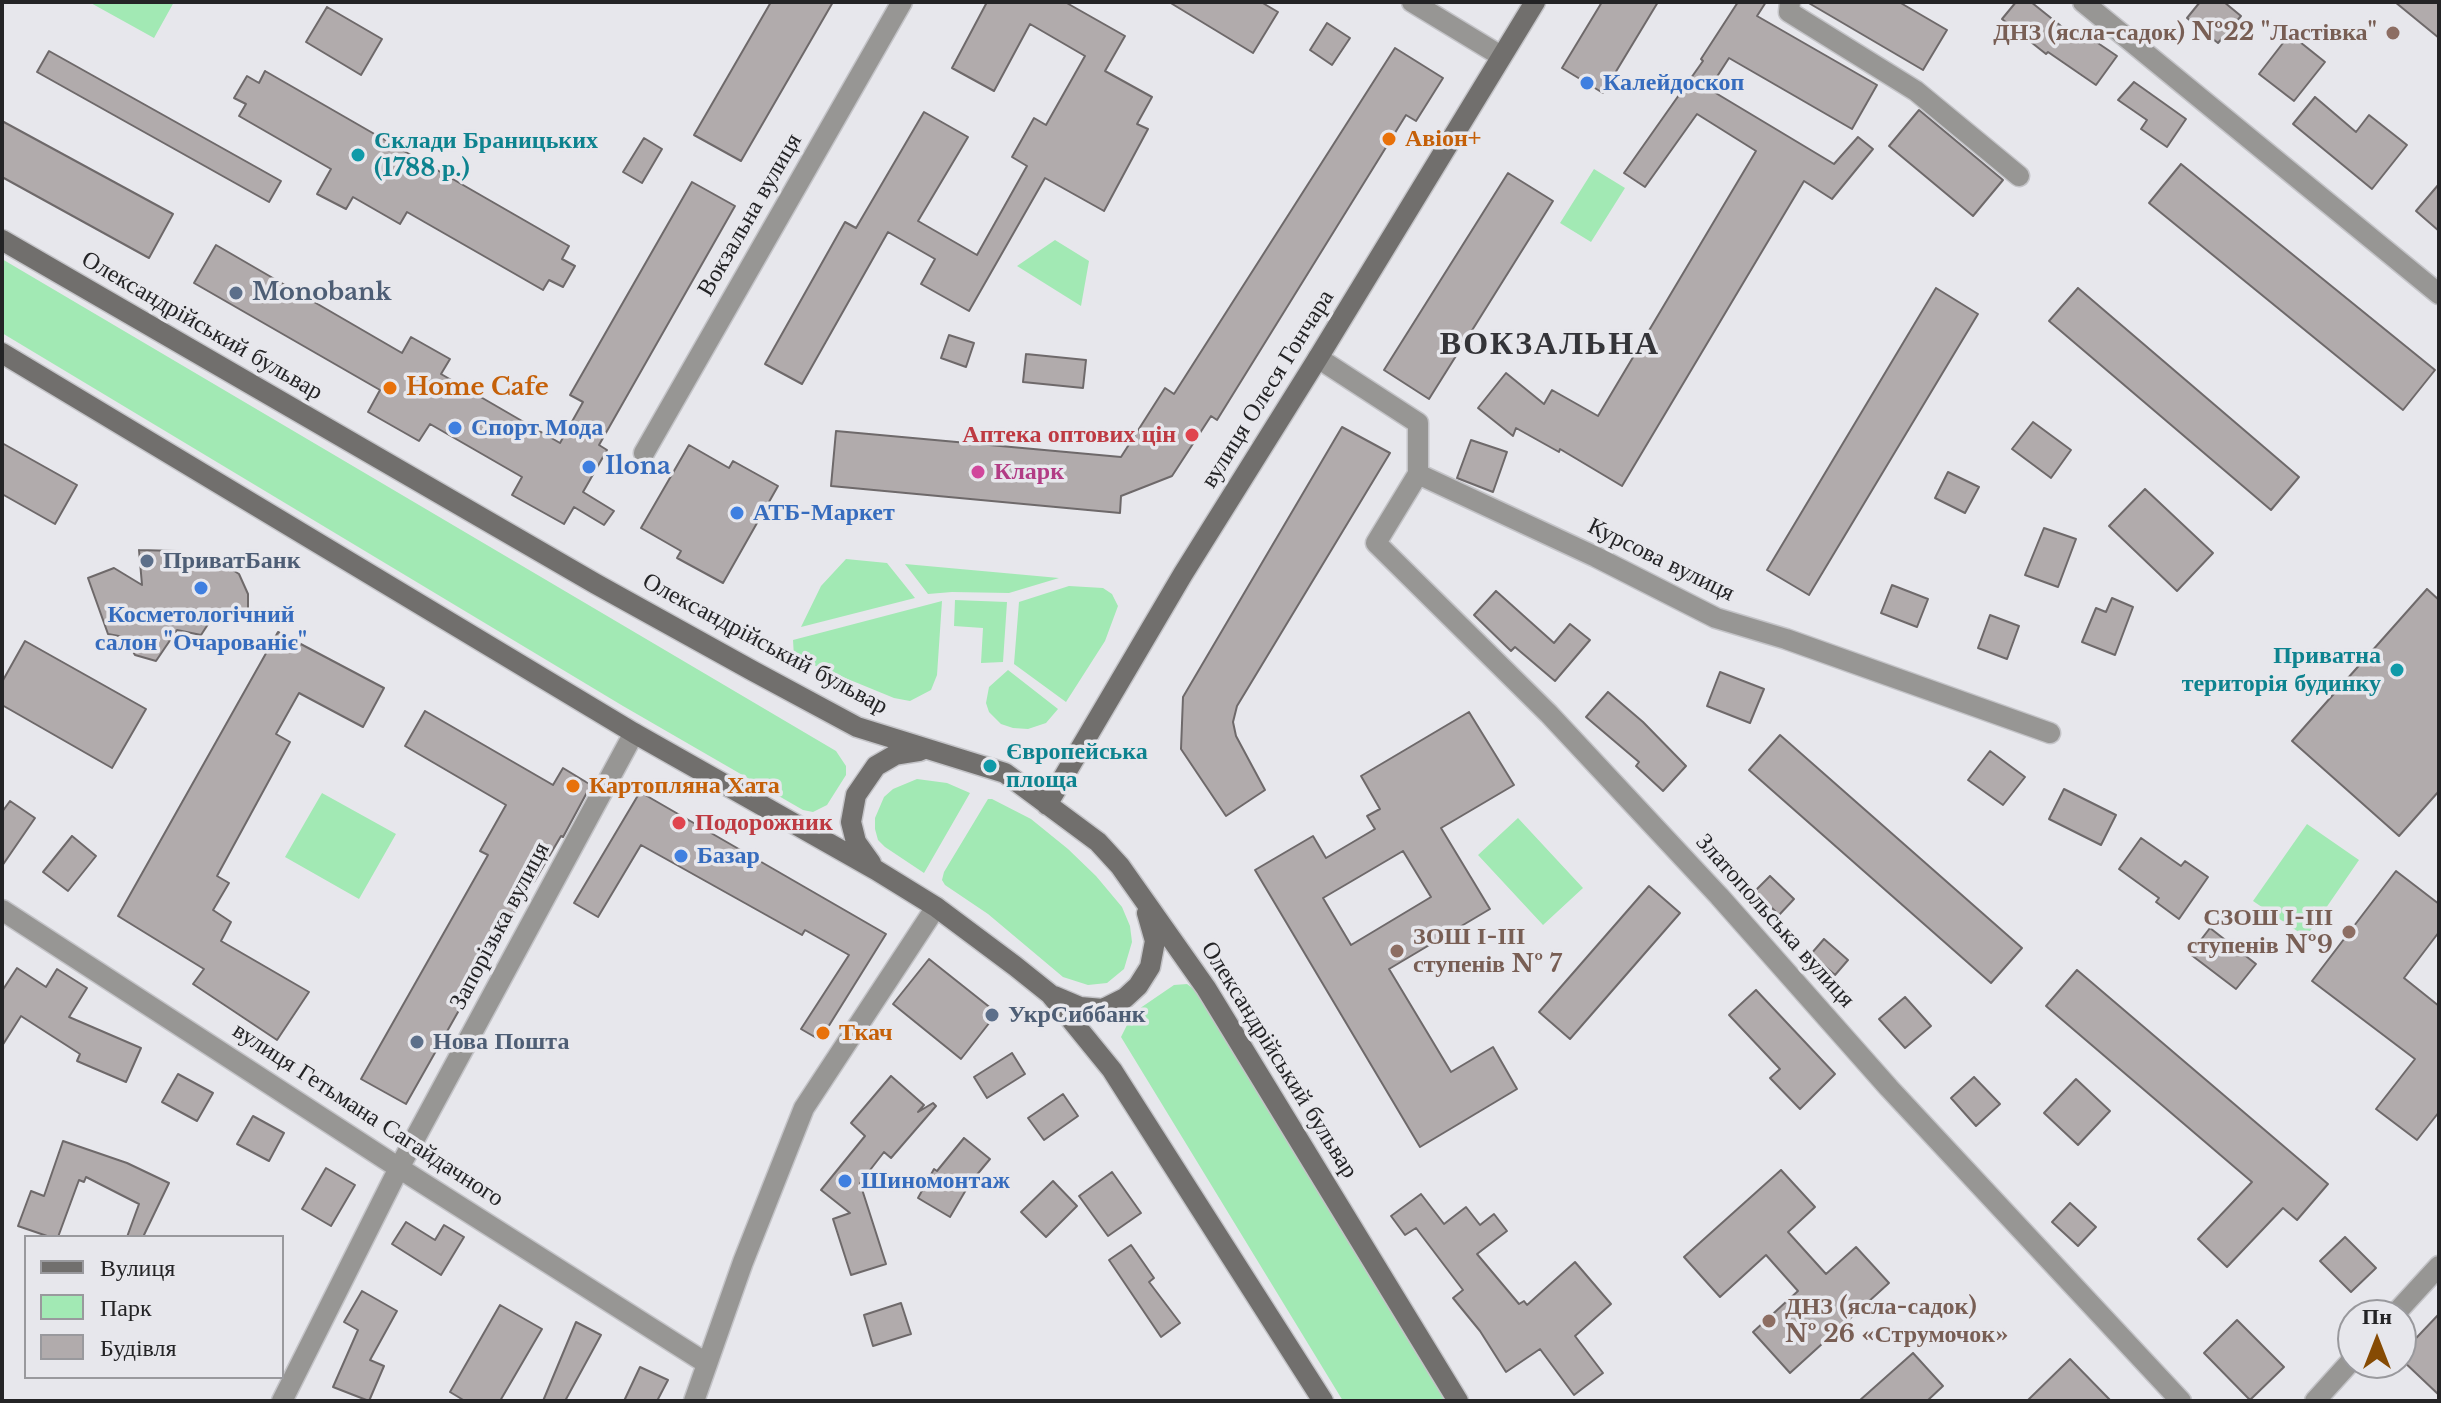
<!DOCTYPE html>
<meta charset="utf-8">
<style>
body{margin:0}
#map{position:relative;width:2441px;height:1403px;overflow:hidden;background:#e7e7ec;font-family:"Libre Baskerville",serif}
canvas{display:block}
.frame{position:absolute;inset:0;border:4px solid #242426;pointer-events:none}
.legend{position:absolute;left:24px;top:1235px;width:260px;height:144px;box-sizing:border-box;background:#e7e7ec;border:2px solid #99999d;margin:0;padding:10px 14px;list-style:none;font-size:24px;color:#242426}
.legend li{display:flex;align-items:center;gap:16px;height:40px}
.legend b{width:40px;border:2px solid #99999d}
.north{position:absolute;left:2337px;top:1299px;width:80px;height:80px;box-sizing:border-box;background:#e7e7ec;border:2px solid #99999d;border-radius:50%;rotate:0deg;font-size:22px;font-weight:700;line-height:32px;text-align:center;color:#242426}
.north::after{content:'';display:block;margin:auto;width:28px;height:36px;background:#864b04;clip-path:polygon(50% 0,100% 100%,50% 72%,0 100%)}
</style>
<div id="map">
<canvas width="2441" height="1403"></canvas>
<div class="frame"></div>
<ul class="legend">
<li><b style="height:10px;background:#716f6d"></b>Вулиця</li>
<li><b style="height:22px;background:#a2e9b4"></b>Парк</li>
<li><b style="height:22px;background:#b1abac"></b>Будівля</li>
</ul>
<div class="north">Пн</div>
</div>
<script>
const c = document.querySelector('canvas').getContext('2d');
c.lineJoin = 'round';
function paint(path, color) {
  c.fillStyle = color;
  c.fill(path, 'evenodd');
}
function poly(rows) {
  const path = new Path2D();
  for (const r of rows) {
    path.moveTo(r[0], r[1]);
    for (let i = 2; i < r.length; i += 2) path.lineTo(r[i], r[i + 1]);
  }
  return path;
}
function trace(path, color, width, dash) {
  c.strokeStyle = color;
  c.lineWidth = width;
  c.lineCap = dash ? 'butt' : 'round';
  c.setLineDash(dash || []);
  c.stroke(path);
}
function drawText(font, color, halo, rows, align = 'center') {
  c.font = font + ' "Libre Baskerville",serif';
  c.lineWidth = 7;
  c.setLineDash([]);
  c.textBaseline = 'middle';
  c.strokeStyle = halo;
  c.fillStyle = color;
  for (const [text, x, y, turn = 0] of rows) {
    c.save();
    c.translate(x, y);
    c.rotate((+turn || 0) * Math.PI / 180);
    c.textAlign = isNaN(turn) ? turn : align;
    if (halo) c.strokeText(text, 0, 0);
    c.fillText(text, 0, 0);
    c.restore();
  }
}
const green = poly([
 [89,2,174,2,154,38],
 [1594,169,1625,188,1591,242,1560,223],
 [1055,240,1089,261,1081,306,1017,266],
 [2,259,836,751,846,766,846,775,827,805,813,812,803,810,623,706,2,333],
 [846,559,887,563,915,598,801,627,821,586],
 [905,564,1059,578,1009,593,952,592,928,594],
 [1069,586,1103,588,1112,594,1118,606,1105,641,1066,702,1014,664,1019,602],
 [955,600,1007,602,1003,662,981,663,983,628,954,626],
 [942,601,937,675,931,690,910,701,894,698,794,657,793,640],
 [1008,670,1058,709,1046,723,1028,729,1013,728,1001,724,989,712,986,703,989,687],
 [917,779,947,783,970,793,924,873,885,847,878,840,875,829,875,818,884,797,893,789],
 [322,793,396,834,359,899,285,857],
 [988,799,992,799,1031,819,1068,849,1096,876,1122,907,1130,926,1132,942,1124,969,1107,983,1088,985,1063,977,988,914,945,885,942,880,944,872],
 [1518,818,1583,888,1543,925,1478,855],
 [2307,824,2359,860,2306,937,2253,901],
 [1187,984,1195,990,1445,1401,1343,1401,1121,1037,1133,1013,1174,985]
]);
const building = poly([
 [771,2,833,2,741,161,694,135,771,2],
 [987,2,1065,2,1125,36,1105,71,1152,97,1137,124,1148,129,1104,211,1045,178,969,311,921,284,935,259,888,232,802,384,765,364,845,222,856,228,924,112,968,137,918,221,977,255,1027,166,1012,157,1034,118,1046,125,1085,56,1030,24,994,91,952,68,987,2],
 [1169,2,1261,2,1278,12,1253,53,1169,2],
 [1602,2,1658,2,1603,93,1562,68,1602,2],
 [1738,2,1766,2,1757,16,1877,85,1852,129,1729,58,1709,89,1834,164,1858,137,1873,149,1832,199,1804,181,1622,486,1560,449,1559,452,1516,428,1513,436,1478,408,1506,373,1544,404,1552,390,1598,416,1756,151,1697,114,1645,187,1624,173,1703,61,1701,59,1738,2],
 [1807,2,1899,2,1947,30,1923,70,1807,2],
 [2016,2,2031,2,2081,42,2086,35,2117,56,2096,85,2048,52,2046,54,2002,19,2016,2],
 [2200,2,2224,2,2241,16,2218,43,2187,18,2200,2],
 [2395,2,2439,2,2439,38,2395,2],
 [327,7,382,39,361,75,306,42,327,7],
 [1327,23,1350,38,1332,65,1310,50,1327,23],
 [2290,34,2325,62,2294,101,2259,74,2290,34],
 [1395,48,1443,78,1416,121,1406,115,1217,420,1211,416,1172,476,1121,496,1120,513,831,486,836,431,1121,457,1165,388,1174,394,1395,48],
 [49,51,281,181,269,202,37,72,49,51],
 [265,71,569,246,562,259,575,266,563,287,549,280,543,290,407,212,400,224,353,197,346,209,317,194,331,169,239,116,246,104,234,98,247,76,259,83,265,71],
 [2134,82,2186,119,2167,147,2141,129,2147,120,2118,100,2134,82],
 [2315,97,2356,132,2369,115,2407,145,2372,189,2293,124,2315,97],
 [1919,110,2003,180,1973,216,1889,146,1919,110],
 [2,121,173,214,149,258,2,177,2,121],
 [644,138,662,149,642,183,623,172,644,138],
 [2181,164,2435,370,2403,410,2149,203,2181,164],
 [1508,173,1553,201,1429,399,1384,370,1508,173],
 [692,182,735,206,599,445,607,450,583,492,614,511,604,525,574,507,564,524,512,495,522,477,430,424,419,441,368,412,380,390,194,283,216,245,402,353,411,337,450,359,441,374,560,443,583,402,570,395,692,182],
 [2439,184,2439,231,2416,211,2439,184],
 [1936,288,1978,314,1809,595,1767,570,1936,288],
 [2078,288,2299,477,2271,510,2049,321,2078,288],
 [949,335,974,343,966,367,941,358,949,335],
 [1026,354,1086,360,1083,388,1023,382,1026,354],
 [2033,422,2071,450,2051,478,2012,449,2033,422],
 [1342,427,1390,453,1237,706,1233,722,1236,736,1265,790,1226,816,1181,749,1183,697,1342,427],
 [1471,440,1507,452,1493,492,1457,478,1471,440],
 [2,443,77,485,55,524,2,494,2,443],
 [689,445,729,468,733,461,778,486,723,583,677,558,681,551,641,528,689,445],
 [1948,472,1979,487,1965,513,1935,498,1948,472],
 [2145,489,2213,553,2177,591,2109,526,2145,489],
 [2044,528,2076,539,2058,587,2025,575,2044,528],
 [139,550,177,551,183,568,203,569,220,562,239,574,248,594,248,613,216,612,201,635,177,630,156,661,135,655,124,637,108,634,88,578,114,568,142,585,139,550],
 [1892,585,1928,599,1917,627,1881,613,1892,585],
 [2427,589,2439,600,2439,791,2399,836,2292,741,2427,589],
 [1496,591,1554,643,1570,624,1590,640,1555,681,1515,647,1511,651,1474,615,1496,591],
 [2112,598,2133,607,2115,655,2082,642,2096,608,2106,612,2112,598],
 [1990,615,2019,626,2007,659,1978,648,1990,615],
 [278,632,384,688,363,727,299,693,276,734,290,742,217,876,229,883,213,910,231,922,221,941,309,992,277,1040,193,984,204,969,118,916,278,632],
 [25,641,146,709,112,768,2,705,2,682,25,641],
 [1720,672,1764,689,1750,723,1707,706,1720,672],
 [1608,692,1643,722,1686,766,1663,791,1636,766,1639,762,1586,717,1608,692],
 [425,711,553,785,563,768,591,785,563,837,561,836,534,882,532,881,406,1104,361,1079,488,855,480,851,506,805,405,746,425,711],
 [1469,712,1514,785,1441,828,1490,909,1389,969,1451,1072,1493,1047,1517,1089,1420,1147,1255,870,1313,836,1326,858,1375,829,1367,816,1380,809,1361,776,1469,712],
 [1403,851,1431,897,1351,945,1323,898,1403,851],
 [1780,735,2022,948,1991,983,1749,770,1780,735],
 [1990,751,2025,777,2003,805,1968,780,1990,751],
 [2064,789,2116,815,2101,845,2049,819,2064,789],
 [640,792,886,934,820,1040,801,1029,849,955,805,930,802,935,641,845,598,917,574,903,640,792],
 [10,801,35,818,2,866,2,812,10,801],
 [72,836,96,856,68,891,43,872,72,836],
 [2141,838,2181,866,2185,861,2208,877,2179,919,2156,902,2159,898,2119,869,2141,838],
 [2396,871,2439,904,2439,932,2404,978,2439,1006,2439,1112,2417,1140,2376,1109,2415,1059,2312,981,2396,871],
 [1770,876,1794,899,1779,915,1755,891,1770,876],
 [1649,886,1680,913,1570,1039,1539,1012,1649,886],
 [2210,928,2256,964,2236,989,2190,954,2210,928],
 [1824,939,1848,960,1835,975,1811,954,1824,939],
 [929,959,997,1013,961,1059,893,1004,929,959],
 [17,968,46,987,57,969,87,988,69,1017,141,1048,126,1082,77,1061,80,1054,21,1016,2,1046,2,991,17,968],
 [2077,970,2328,1184,2297,1220,2283,1208,2227,1267,2198,1239,2252,1182,2046,1006,2077,970],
 [1756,990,1835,1074,1800,1109,1770,1078,1780,1069,1729,1015,1756,990],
 [1905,997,1931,1026,1905,1048,1879,1019,1905,997],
 [1012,1053,1025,1074,987,1098,974,1077,1012,1053],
 [178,1074,213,1093,197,1121,162,1102,178,1074],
 [891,1076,924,1105,918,1112,933,1103,936,1106,891,1158,884,1152,860,1183,886,1264,851,1275,833,1219,850,1213,821,1190,865,1136,851,1123,891,1076],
 [1974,1077,2000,1104,1976,1126,1951,1098,1974,1077],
 [2076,1079,2110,1111,2078,1145,2044,1113,2076,1079],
 [1063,1094,1078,1116,1044,1140,1028,1118,1063,1094],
 [253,1116,284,1133,269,1161,237,1144,253,1116],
 [964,1138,990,1159,970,1183,950,1217,918,1198,934,1169,937,1171,964,1138],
 [63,1141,127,1163,169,1183,143,1237,127,1237,139,1204,86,1177,84,1182,79,1180,58,1237,50,1237,18,1226,31,1191,44,1196,63,1141],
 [326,1168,355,1185,331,1226,302,1209,326,1168],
 [1781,1170,1815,1207,1788,1232,1826,1274,1856,1247,1889,1283,1790,1373,1753,1332,1798,1291,1766,1255,1720,1297,1684,1257,1781,1170],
 [1112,1172,1141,1213,1108,1236,1079,1196,1112,1172],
 [1053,1181,1077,1206,1046,1237,1021,1212,1053,1181],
 [1421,1194,1444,1224,1466,1207,1480,1225,1494,1214,1507,1231,1477,1254,1519,1304,1524,1301,1527,1305,1575,1262,1611,1304,1575,1336,1603,1373,1574,1395,1540,1349,1506,1372,1480,1331,1453,1298,1463,1290,1416,1228,1405,1235,1391,1216,1421,1194],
 [2070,1203,2096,1227,2078,1246,2052,1222,2070,1203],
 [406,1222,435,1240,444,1225,464,1237,441,1275,392,1244,406,1222],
 [2345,1237,2376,1268,2351,1292,2320,1261,2345,1237],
 [1131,1245,1154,1278,1149,1282,1180,1323,1161,1337,1109,1260,1131,1245],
 [362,1291,397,1311,370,1360,384,1366,369,1401,333,1387,358,1330,344,1322,362,1291],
 [901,1303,911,1334,873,1346,864,1315,901,1303],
 [500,1305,542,1329,500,1401,465,1401,450,1392,500,1305],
 [2439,1314,2439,1395,2401,1359,2401,1354,2439,1314],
 [2237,1320,2284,1367,2250,1400,2204,1353,2237,1320],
 [576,1322,601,1335,565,1401,543,1401,576,1322],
 [1913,1353,1943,1386,1927,1401,1859,1401,1913,1353],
 [2070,1359,2111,1401,2027,1401,2070,1359],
 [640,1367,668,1380,657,1401,624,1401,640,1367]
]);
const street = poly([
 [1412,2,1501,56],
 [1790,2,1789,12,1916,91,2019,176],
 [2083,2,2439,294],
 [1318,358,1418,423,1418,474,1596,557,1716,618,1786,639,2050,733],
 [644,453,902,2],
 [1418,474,1376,543,1549,714,1719,896,1889,1088,2181,1401],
 [2,910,399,1168,706,1363],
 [2394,1315,2439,1266],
 [282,1401,399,1168,634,733],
 [694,1401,743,1262,804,1108,936,907],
 [2315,1401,2353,1359]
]);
const secondary = poly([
 [2,240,596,584,753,671,857,727,1005,773,1098,842,1120,866,1206,988,1458,1401],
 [2,353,634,733,876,870,936,907,1015,966,1050,994,1112,1070,1323,1401],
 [1047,805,1183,574,1318,358,1535,2],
 [871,863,856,842,851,822,856,795,876,766,895,755,920,751],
 [1054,996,1080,1007,1103,1009,1125,998,1138,986,1150,967,1155,941,1147,913]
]);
const markers = [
 [2393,33,8,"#8d6e63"],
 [1587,83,8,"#3f7fe0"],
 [1389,139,8,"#e8710a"],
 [358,155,8,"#0f9aa8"],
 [236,293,8,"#5c6f8a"],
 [390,388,8,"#e8710a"],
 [455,428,8,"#3f7fe0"],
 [1192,435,8,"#e0444e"],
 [589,467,8,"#3f7fe0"],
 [978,472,8,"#d1479c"],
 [737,513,8,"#3f7fe0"],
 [147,561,8,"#5c6f8a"],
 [201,588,8,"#3f7fe0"],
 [2397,670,8,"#0f9aa8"],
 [990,766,8,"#0f9aa8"],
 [573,786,8,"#e8710a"],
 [679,823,8,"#e0444e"],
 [681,856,8,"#3f7fe0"],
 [2349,932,8,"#8d6e63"],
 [1397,951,8,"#8d6e63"],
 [992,1015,8,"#5c6f8a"],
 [823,1033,8,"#e8710a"],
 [417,1042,8,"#5c6f8a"],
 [845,1181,8,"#3f7fe0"],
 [1769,1321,8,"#8d6e63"]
];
const educationNames = [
 ["ДНЗ (ясла-садок) №22 \"Ластівка\"",2377,33],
 ["СЗОШ І-ІІІ",2333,918],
 ["ступенів №9",2333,946],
 ["ЗОШ І-ІІІ",1413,937,"left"],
 ["ступенів № 7",1413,965,"left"],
 ["ДНЗ (ясла-садок)",1785,1307,"left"],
 ["№ 26 «Струмочок»",1785,1335,"left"]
];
const shopNames = [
 ["Калейдоскоп",1603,83],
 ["Спорт Мода",471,428],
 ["Ilona",605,467],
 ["АТБ-Маркет",753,513],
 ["Косметологічний",201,615,"center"],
 ["салон \"Очарованіє\"",201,643,"center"],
 ["Базар",697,856],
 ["Шиномонтаж",861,1181]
];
const foodNames = [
 ["Авіон+",1405,139],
 ["Home Cafe",406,388],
 ["Картопляна Хата",589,786],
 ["Ткач",839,1033]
];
const cultureNames = [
 ["Склади Браницьких",374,141],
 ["(1788 р.)",374,169],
 ["Приватна",2381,656,"right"],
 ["територія будинку",2381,684,"right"],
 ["Європейська",1006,752],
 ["площа",1006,780]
];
const streetNames = [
 ["Вокзальна вулиця",750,215,-60],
 ["Олександрійський бульвар",202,326,30],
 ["вулиця Олеся Гончара",1268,389,-58],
 ["Курсова вулиця",1661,560,26],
 ["Олександрійський бульвар",765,644,28],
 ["Златопольська вулиця",1775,921,48],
 ["Запорізька вулиця",500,926,-62],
 ["Олександрійський бульвар",1279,1060,58],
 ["вулиця Гетьмана Сагайдачного",368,1115,33]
];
const serviceNames = [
 ["Monobank",252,293],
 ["ПриватБанк",163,561],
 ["УкрСиббанк",1008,1015],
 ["Нова Пошта",433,1042]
];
const healthNames = [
 ["Аптека оптових цін",1176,435],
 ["Подорожник",695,823,"left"]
];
const hotelNames = [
 ["Кларк",994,472]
];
const districtNames = [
 ["ВОКЗАЛЬНА",1550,345]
];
paint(green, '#a2e9b4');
paint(building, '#b1abac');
trace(building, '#6e696a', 2);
trace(street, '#c4c4c8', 23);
trace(secondary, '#c4c4c8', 23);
trace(street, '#979694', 20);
trace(secondary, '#716f6d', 20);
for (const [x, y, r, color] of markers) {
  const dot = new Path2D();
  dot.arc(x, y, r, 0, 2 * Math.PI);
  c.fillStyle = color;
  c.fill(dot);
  trace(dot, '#e7e7ec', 3);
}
drawText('bold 24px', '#785e54', '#e7e7ec', educationNames, 'right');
drawText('bold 24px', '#366cbe', '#e7e7ec', shopNames, 'left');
drawText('bold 24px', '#c56008', '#e7e7ec', foodNames, 'left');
drawText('bold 24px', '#0d838f', '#e7e7ec', cultureNames, 'left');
drawText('24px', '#242426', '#e7e7ec', streetNames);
drawText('bold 24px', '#4e5e75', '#e7e7ec', serviceNames, 'left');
drawText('bold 24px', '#be3a42', '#e7e7ec', healthNames, 'right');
drawText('bold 24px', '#b23c85', '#e7e7ec', hotelNames, 'left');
c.letterSpacing = '2px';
drawText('bold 32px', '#343438', '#e7e7ec', districtNames);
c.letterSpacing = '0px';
</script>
